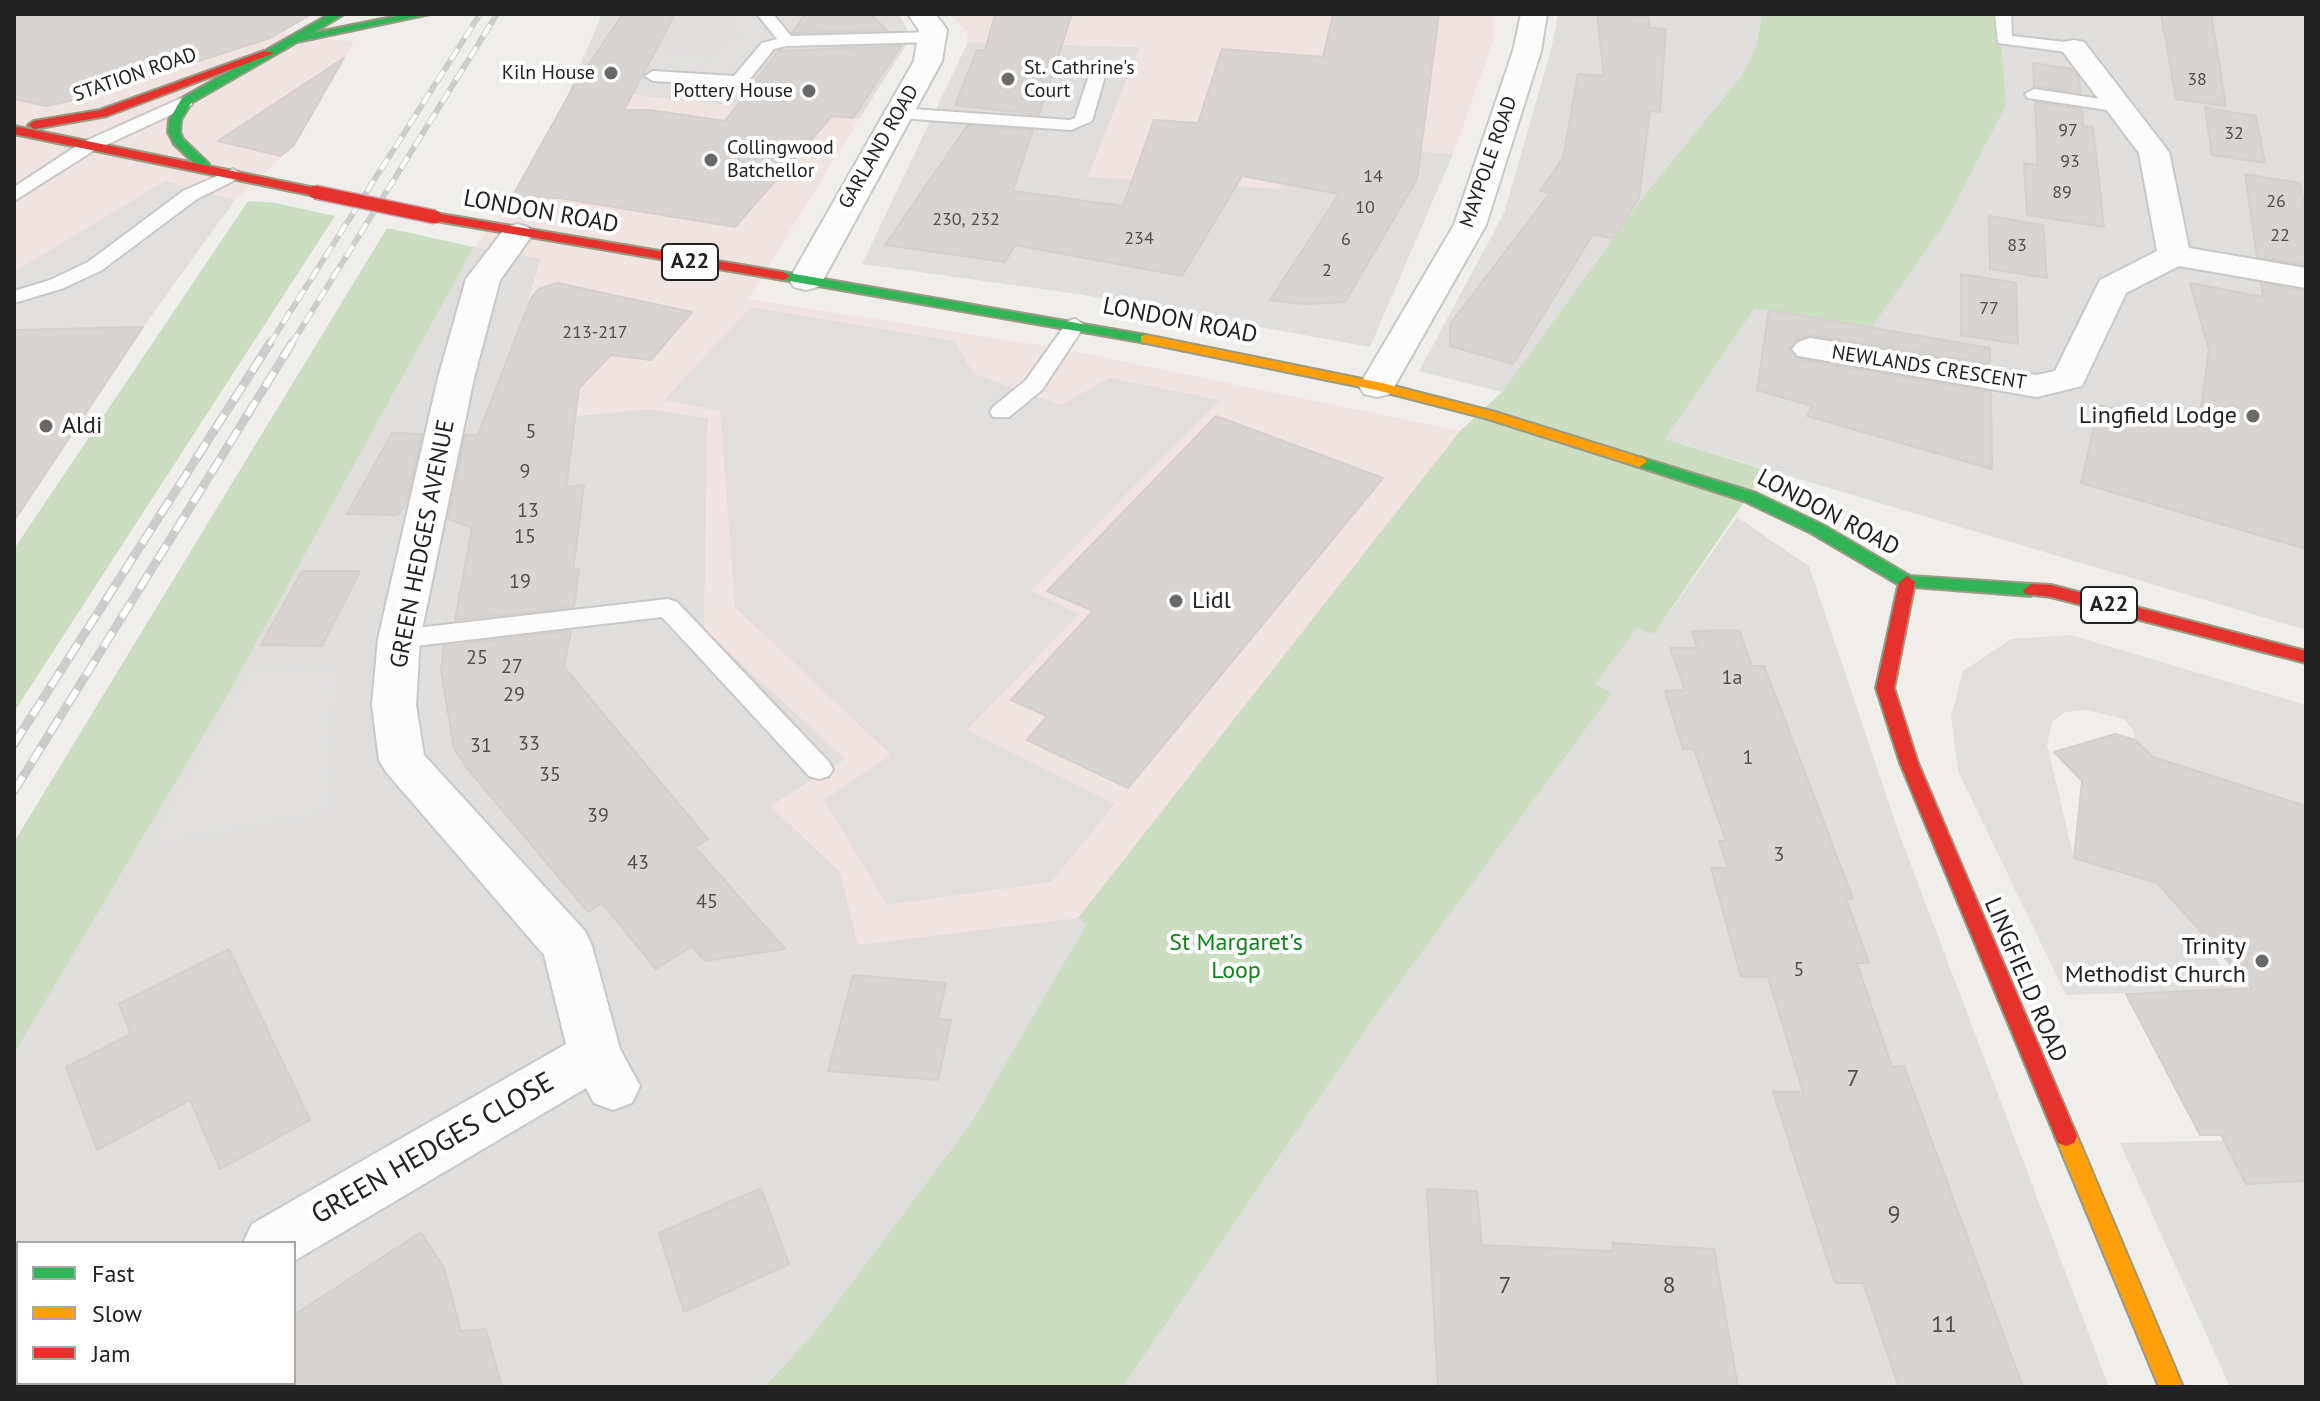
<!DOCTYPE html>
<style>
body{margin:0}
#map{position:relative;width:2320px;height:1401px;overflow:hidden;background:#f0eeeb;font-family:"PT Sans",sans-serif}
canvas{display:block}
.frame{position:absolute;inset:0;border:16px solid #222;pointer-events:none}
.legend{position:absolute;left:16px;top:1241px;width:280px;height:144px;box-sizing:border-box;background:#fff;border:2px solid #a7a7a7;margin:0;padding:10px 14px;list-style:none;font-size:24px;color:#222}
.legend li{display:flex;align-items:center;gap:16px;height:40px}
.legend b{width:40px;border:2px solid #a7a7a7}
</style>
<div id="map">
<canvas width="2320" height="1401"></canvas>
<div class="frame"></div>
<ul class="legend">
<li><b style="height:10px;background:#30b455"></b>Fast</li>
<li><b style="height:10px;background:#ff9f0a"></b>Slow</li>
<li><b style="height:10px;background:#e5322d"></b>Jam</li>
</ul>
</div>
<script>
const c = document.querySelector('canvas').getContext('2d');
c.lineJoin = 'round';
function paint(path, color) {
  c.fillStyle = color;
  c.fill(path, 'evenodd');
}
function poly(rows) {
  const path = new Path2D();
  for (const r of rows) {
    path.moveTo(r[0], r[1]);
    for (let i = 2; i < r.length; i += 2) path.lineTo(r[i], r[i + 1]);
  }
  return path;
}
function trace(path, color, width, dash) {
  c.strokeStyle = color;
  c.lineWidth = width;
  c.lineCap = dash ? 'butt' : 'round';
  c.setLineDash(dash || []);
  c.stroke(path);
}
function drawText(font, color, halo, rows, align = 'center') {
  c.font = font + ' "PT Sans",sans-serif';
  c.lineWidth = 8;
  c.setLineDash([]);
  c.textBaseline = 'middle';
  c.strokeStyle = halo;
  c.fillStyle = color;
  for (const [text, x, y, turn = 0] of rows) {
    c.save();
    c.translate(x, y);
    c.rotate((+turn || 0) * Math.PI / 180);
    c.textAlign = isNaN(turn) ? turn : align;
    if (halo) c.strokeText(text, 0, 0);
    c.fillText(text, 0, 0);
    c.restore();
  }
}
const residential = poly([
 [602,14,899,14,908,31,905,47,859,119,625,94,568,94],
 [1558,14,1762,14,1756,46,1742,75,1646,193,1502,392,1419,371,1504,213,1551,50],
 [1999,14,2306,14,2306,630,1665,439,1755,308,1944,225],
 [968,42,1140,47,1088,177,1306,140,1453,154,1370,347,1078,294,862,264],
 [474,247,541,258,492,424,648,409,708,418,704,629,846,759,771,806,840,872,858,944,1078,918,1087,924,971,1123,814,1333,764,1387,14,1387,14,1054,230,691],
 [18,1243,294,1243,294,1383,18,1383],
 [1737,517,1809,566,1900,836,2109,1387,1123,1387,1375,1016,1611,693,1594,685,1637,627,1654,634],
 [2306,1138,2306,1387,2230,1387,2120,1143]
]);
const commercial = poly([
 [14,14,286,23,288,37,354,41,294,145,235,200,143,327,14,521],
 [949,14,1494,14,1493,42,1453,154,1306,140,1279,189,1088,177,1140,47,968,42,967,32],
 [568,94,625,94,859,119,748,299,1058,348,1461,431,1078,918,858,945,840,872,771,806,845,759,704,629,708,418,648,409,491,424,501,375,531,298,541,259,474,247,508,207]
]);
const forest = poly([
 [1762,14,1999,14,2006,105,1944,225,1871,328,1755,308,1665,439,1766,470,1654,634,1637,628,1595,684,1612,693,1375,1016,1123,1387,764,1387,814,1333,971,1123,1086,925,1078,918,1460,431,1502,392,1646,193,1742,75,1756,46],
 [248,201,276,203,335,216,14,712,14,549],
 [387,228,474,247,230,691,14,1054,14,842]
]);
const parking = poly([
 [728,14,786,14,801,30,736,106,625,94,654,53,712,59,730,40,743,37],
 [165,181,235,200,143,327,14,330,14,272],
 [751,307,954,341,974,374,1061,405,1109,378,1220,400,1031,591,1079,614,967,730,1115,804,1051,882,887,905,824,800,891,755,735,607,720,411,664,400],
 [2071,635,2306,705,2306,806,2153,757,2135,740,2134,731,2124,719,2087,710,2065,712,2052,722,2047,745,2074,858,2157,883,2201,932,2233,989,2066,995,1958,771,1951,716,1963,671,2011,639],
 [336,670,326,811,149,845,249,672]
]);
const building = poly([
 [14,14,312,14,270,38,88,97,46,106,14,99,14,14],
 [623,14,675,14,624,110,650,110,725,121,778,51,901,46,853,118,832,116,735,227,559,198,512,197,575,84,623,14],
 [805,14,870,14,887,30,792,33,805,14],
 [995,14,1072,14,1039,115,955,105,977,50,985,51,995,14],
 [1333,14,1439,14,1417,179,1345,302,1304,304,1270,300,1339,194,1242,176,1182,276,1015,245,1005,262,885,245,967,126,1033,130,1013,191,1123,206,1154,120,1198,123,1222,49,1323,57,1333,14],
 [1597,14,1648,17,1650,28,1666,29,1660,112,1650,111,1639,198,1613,239,1593,234,1513,364,1450,346,1450,324,1550,193,1540,191,1563,158,1578,74,1604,76,1597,14],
 [2161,14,2211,14,2226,106,2176,99,2161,14],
 [344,58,294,145,281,156,218,141,344,58],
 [2033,63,2072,69,2079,78,2080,93,2034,86,2033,63],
 [2035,102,2082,109,2083,126,2093,127,2104,227,2027,215,2024,163,2038,165,2035,102],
 [2205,108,2256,116,2265,163,2212,155,2205,108],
 [2245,174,2300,183,2306,214,2306,265,2257,257,2245,174],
 [1989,216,2043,225,2047,278,1990,269,1989,216],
 [1961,274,2016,283,2018,344,1961,335,1961,274],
 [557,283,692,312,651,360,611,355,579,388,566,487,584,485,573,570,579,569,574,607,455,620,472,528,448,519,465,435,478,435,531,298,539,289,557,283],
 [2190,283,2263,297,2261,283,2306,291,2306,549,2081,483,2099,405,2198,427,2209,350,2190,283],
 [1769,310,1990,348,1990,364,1810,335,1797,339,1789,349,1798,359,1991,392,1992,469,1807,416,1812,406,1757,390,1769,310],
 [143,327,14,521,14,330,143,327],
 [1216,416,1383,478,1128,788,1027,740,1047,716,1011,700,1093,611,1047,591,1216,416],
 [392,433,422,434,406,504,398,515,347,514,392,433],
 [302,571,360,571,322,646,261,645,302,571],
 [1739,630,1752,666,1764,666,1803,767,1853,899,1846,899,1869,963,1857,963,1892,1067,1904,1066,2023,1387,1899,1387,1863,1283,1835,1283,1773,1092,1803,1092,1768,977,1741,977,1711,868,1728,868,1719,841,1726,841,1694,749,1683,749,1665,691,1685,690,1670,648,1697,648,1692,631,1739,630],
 [571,631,564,667,708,839,695,847,785,949,705,961,692,946,656,969,602,903,588,912,466,767,454,748,441,671,444,646,571,631],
 [2115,734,2135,740,2153,757,2306,806,2306,1181,2246,1184,2221,1135,2200,1135,2126,994,2252,988,2157,883,2074,858,2082,781,2054,752,2115,734],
 [229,949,310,1120,220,1169,190,1100,97,1150,66,1067,131,1034,119,1004,229,949],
 [853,975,946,983,938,1019,951,1020,938,1080,828,1071,853,975],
 [761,1188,789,1264,684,1312,659,1233,761,1188],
 [1427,1189,1477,1191,1482,1245,1613,1251,1612,1243,1714,1249,1738,1387,1438,1387,1427,1189],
 [421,1232,444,1268,461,1331,486,1329,502,1387,294,1387,294,1315,421,1232]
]);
const lane = poly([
 [757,14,773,14,791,36,934,32,942,37,934,42,787,46,774,49,745,85,739,86,653,81,645,76,653,71,734,76,762,43,777,39,757,14],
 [1995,14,2011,14,2012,36,2074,43,2082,48,2074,53,1998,43,1995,14],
 [1099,64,1107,69,1092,121,1071,130,898,118,889,113,898,108,1070,120,1075,118,1091,69,1099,64],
 [2034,89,2121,102,2130,107,2121,112,2028,98,2025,94,2034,89],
 [186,96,192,97,192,105,93,151,14,201,14,187,81,143,186,96],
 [233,169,242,174,239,178,197,199,102,270,64,288,14,303,14,291,50,280,88,262,183,191,233,169],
 [1075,319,1085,325,1042,390,1009,417,993,417,990,412,993,407,1026,380,1068,321,1075,319],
 [668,599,677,602,829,762,833,769,829,776,819,779,809,776,662,617,399,648,390,645,386,639,390,633,399,630,668,599]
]);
const street = poly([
 [908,14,935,14,943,24,947,30,942,61,823,280,818,287,806,290,794,287,789,280,914,61,919,30,908,14],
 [1521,14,1547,14,1541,51,1486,225,1390,394,1377,397,1364,394,1359,386,1454,225,1513,51,1521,14],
 [2074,40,2084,42,2169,152,2189,248,2306,268,2306,288,2179,266,2126,293,2082,386,2037,397,1798,356,1792,349,1798,342,1810,338,2037,375,2055,371,2100,280,2157,251,2139,153,2060,48,2064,42,2074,40],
 [517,224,528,227,533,234,500,280,474,378,420,639,416,705,424,755,585,931,592,946,620,1049,640,1086,632,1103,613,1110,594,1103,586,1088,294,1261,294,1243,243,1243,252,1224,566,1044,544,955,386,772,379,760,372,705,378,639,438,378,466,279,506,227,517,224],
 [61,1383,121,1383,121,1387,59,1387,61,1383]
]);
const fast = poly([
 [330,14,344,14,313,33,407,14,430,14,297,42,191,103,181,120,180,132,183,139,209,164,209,170,201,170,174,144,168,132,169,120,182,98,330,14],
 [783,272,1146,335,1153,339,1146,343,778,279,778,273,783,272],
 [1639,457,1756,493,1823,525,1910,576,2031,584,2039,590,2031,596,1901,586,1811,533,1744,501,1633,465,1631,462,1639,457]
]);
const slow = poly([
 [1146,335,1382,383,1495,412,1645,459,1647,462,1639,467,1633,465,1485,418,1376,390,1141,342,1141,336,1146,335],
 [2066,1126,2074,1129,2077,1136,2183,1387,2159,1387,2055,1136,2058,1129,2066,1126]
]);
const jam = poly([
 [264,51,274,53,107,116,34,129,28,125,34,121,100,110,264,51],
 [14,126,315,188,321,192,315,196,14,134,14,126],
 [435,213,783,272,790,276,783,280,430,220,428,217,435,213],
 [1907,576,1915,582,1894,688,1918,763,2077,1136,2074,1143,2066,1146,2058,1143,2055,1136,1900,763,1876,688,1899,582,1907,576],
 [2031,584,2051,585,2306,651,2306,663,2051,597,2025,594,2023,590,2031,584]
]);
const railFar1 = poly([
 [269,345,480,14],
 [291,345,497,14]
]);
const rail = poly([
 [14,744,270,343],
 [14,791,292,343]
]);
const jamBridge = poly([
 [315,192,435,217]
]);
const markers = [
 [611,73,8,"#6a6968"],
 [1008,79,8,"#6a6968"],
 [809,91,8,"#6a6968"],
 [711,160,8,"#6a6968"],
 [2253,416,8,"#6a6968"],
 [46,426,8,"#6a6968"],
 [1176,601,8,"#6a6968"],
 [2262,961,8,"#6a6968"]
];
const farNumbernames = [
 ["38",2197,80],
 ["97",2068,131],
 ["32",2234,134],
 ["93",2070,162],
 ["14",1373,177],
 ["89",2062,193],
 ["26",2276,202],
 ["10",1365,208],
 ["230, 232",966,220],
 ["22",2280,236],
 ["234",1139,239],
 ["6",1346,240],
 ["83",2017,246],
 ["2",1327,271],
 ["77",1989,309],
 ["213-217",595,333]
];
const farPoinames = [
 ["St. Cathrine's",1024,68],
 ["Court",1024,91],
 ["Kiln House",595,73,"right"],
 ["Pottery House",793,91,"right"],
 ["Collingwood",727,148],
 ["Batchellor",727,171]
];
const farStreetnames = [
 ["STATION ROAD",135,75,-19],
 ["GARLAND ROAD",879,147,-60],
 ["MAYPOLE ROAD",1489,162,-71],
 ["NEWLANDS CRESCENT",1929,368,9]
];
const numberNames = [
 ["5",531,432],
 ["9",525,472],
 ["13",528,511],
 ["15",525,537],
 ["19",520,582],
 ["25",477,658],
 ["27",512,667],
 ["1a",1732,678],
 ["29",514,695],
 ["33",529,744],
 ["31",481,746],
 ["1",1748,758],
 ["35",550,775],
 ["39",598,816],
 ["3",1779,855],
 ["43",638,863],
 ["45",707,902],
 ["5",1799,970]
];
const shields = [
 [690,262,56],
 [2109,605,56]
];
const shieldNames = [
 ["A22",690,262],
 ["A22",2109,605]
];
const streetNames = [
 ["LONDON ROAD",541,212,10],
 ["LONDON ROAD",1180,321,11],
 ["LONDON ROAD",1828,513,28],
 ["GREEN HEDGES AVENUE",423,544,-79],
 ["LINGFIELD ROAD",2025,980,67]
];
const poiNames = [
 ["Lingfield Lodge",2237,416],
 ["Aldi",62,426,"left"],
 ["Lidl",1192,601,"left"],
 ["Trinity",2246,947],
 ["Methodist Church",2246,975]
];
const parkNames = [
 ["St Margaret's",1236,943],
 ["Loop",1236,971]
];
const nearNumbernames = [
 ["7",1853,1079],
 ["9",1894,1215],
 ["7",1505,1286],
 ["8",1669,1286],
 ["11",1944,1325]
];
const nearStreetnames = [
 ["GREEN HEDGES CLOSE",433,1149,-30]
];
paint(residential, '#dfdedc');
paint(commercial, '#f1e3e1');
paint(forest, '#cbdec1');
paint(parking, '#e0dfde');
paint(building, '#d7d4d2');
trace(building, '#d3d0cc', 2);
trace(lane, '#c9c8c7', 4);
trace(street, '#c9c8c7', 4);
trace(fast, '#999a82', 4);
trace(slow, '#999a82', 4);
trace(jam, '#999a82', 4);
paint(lane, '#fdfcfc');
paint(street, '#fdfcfc');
paint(fast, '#30b455');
paint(slow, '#ff9f0a');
paint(jam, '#e5322d');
trace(railFar1, '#ccc', 6);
trace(rail, '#ccc', 9);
trace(railFar1, '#fff', 4, [13]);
trace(rail, '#fff', 6, [17]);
trace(jamBridge, '#c5a2ac', 16, []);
trace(jamBridge, '#e5322d', 13);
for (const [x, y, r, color] of markers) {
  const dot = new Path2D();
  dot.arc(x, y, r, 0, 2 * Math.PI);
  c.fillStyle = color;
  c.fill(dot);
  trace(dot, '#fff', 3);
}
drawText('18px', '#4f4e4e', null, farNumbernames);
drawText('20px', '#222', '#fff', farPoinames, 'left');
drawText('20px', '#222', '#fff', farStreetnames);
drawText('20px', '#4f4e4e', null, numberNames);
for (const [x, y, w] of shields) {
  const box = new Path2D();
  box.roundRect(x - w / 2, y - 18, w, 36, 6);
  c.fillStyle = '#fff';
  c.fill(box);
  trace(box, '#222', 2);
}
drawText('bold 22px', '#222', null, shieldNames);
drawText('24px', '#222', '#fff', streetNames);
drawText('24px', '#222', '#fff', poiNames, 'right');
drawText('24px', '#0c8416', '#fff', parkNames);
drawText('24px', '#4f4e4e', null, nearNumbernames);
drawText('28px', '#222', '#fff', nearStreetnames);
</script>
